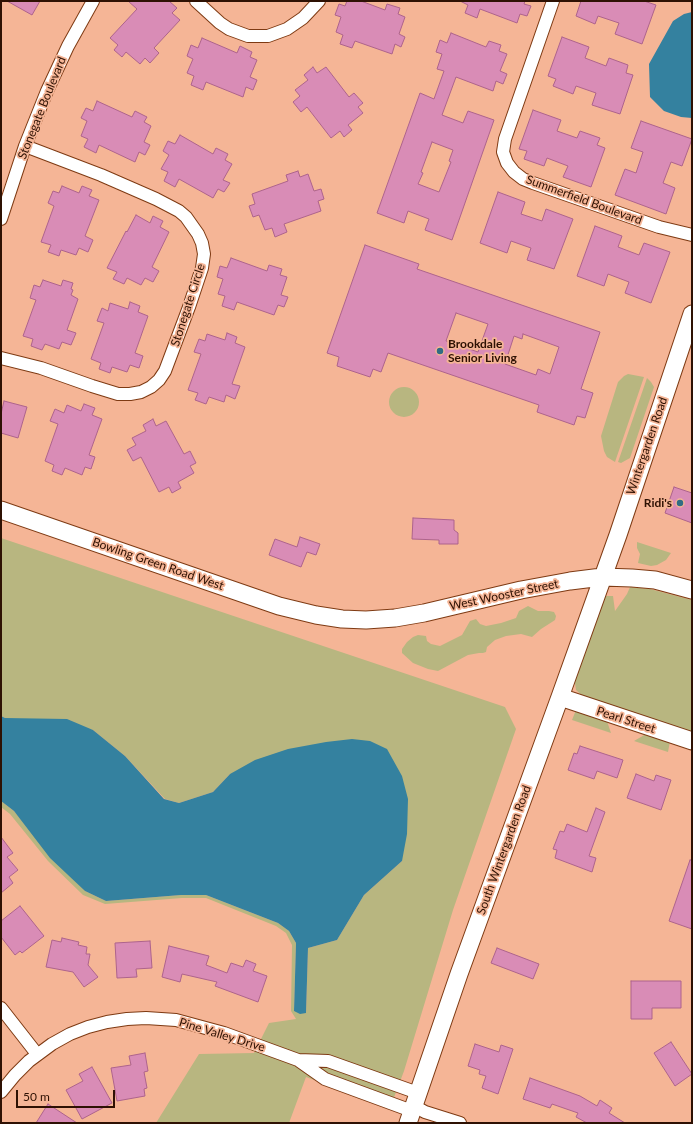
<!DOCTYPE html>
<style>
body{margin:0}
#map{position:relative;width:693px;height:1124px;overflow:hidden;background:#f5b596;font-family:Lato,sans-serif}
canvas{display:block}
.frame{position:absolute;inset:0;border:2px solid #2e1103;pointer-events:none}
.scale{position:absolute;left:16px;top:1090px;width:99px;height:18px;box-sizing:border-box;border:2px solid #2e1103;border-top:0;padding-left:5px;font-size:12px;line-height:14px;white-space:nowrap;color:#2e1103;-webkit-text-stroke:3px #f5b596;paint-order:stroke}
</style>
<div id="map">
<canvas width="693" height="1124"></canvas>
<div class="frame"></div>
<div class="scale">50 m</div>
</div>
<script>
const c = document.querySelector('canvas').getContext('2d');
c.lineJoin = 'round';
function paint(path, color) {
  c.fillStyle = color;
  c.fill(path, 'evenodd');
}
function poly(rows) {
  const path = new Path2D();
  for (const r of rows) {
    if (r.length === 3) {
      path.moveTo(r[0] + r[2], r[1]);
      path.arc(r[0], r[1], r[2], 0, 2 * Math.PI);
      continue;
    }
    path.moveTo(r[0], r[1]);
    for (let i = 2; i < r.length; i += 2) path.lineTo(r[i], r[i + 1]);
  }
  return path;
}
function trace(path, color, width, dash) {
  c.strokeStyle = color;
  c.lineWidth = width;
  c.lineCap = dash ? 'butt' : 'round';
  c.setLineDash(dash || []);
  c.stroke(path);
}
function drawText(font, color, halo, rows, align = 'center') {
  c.font = font + ' Lato,sans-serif';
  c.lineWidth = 3.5;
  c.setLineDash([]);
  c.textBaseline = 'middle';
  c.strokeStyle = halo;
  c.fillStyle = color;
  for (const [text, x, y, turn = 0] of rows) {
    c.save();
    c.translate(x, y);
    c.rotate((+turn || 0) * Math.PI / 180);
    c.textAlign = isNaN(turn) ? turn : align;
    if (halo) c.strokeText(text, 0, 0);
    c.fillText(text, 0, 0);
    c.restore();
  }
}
const green = poly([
 [628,374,644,377,615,462,607,457,604,451,601,436,618,382,624,376],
 [647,378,651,382,654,387,630,458,621,463,618,462],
 [404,402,15],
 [1,538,505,707,516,729,453,910,404,1071,390,1108,306,1077,289,1123,156,1123,199,1054,254,1053,269,1023,296,1019,291,1011,292,945,286,933,276,926,206,898,182,898,105,904,83,895,48,861,10,814,1,807,1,801,14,811,85,891,106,901,181,895,206,895,278,923,289,931,296,943,294,1011,306,1013,308,948,337,940,364,895,402,861,230,774,213,792,179,803,165,799,125,756,93,730,5,718,1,716],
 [637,542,671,553,666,560,657,565,651,566,638,563,640,554,637,548],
 [630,587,650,589,692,600,692,733,585,698,576,690,574,676,602,598,606,596,613,596,615,611,627,594],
 [528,606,538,611,549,611,554,612,556,616,555,620,552,622,541,629,532,637,521,634,506,636,495,640,487,647,486,652,483,653,479,653,468,655,438,671,428,669,413,663,402,653,402,649,407,642,413,637,418,635,426,636,427,641,431,644,440,646,462,635,470,621,476,619,480,624,486,626,501,623,516,618,519,611],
 [576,710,607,721,611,733,572,720],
 [646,734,670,741,668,752,634,741]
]);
const water = poly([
 [692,12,692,118,681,117,664,111,650,97,649,64,673,21,684,14],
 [1,716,5,718,67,719,93,730,125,756,164,799,179,803,213,792,230,774,255,760,288,749,326,742,352,739,370,741,387,749,402,776,408,799,407,834,402,861,364,895,337,940,308,948,306,1013,300,1014,294,1011,296,943,289,931,278,923,206,895,181,895,106,901,85,891,50,858,14,811,1,801]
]);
const building = poly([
 [7,1,40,1,32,15,7,1],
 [128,1,169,1,177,8,172,13,180,20,154,48,159,53,150,63,145,58,140,64,126,52,122,57,114,50,118,45,110,38,137,9,128,1],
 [347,1,361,1,385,10,387,4,400,8,398,14,405,17,399,34,405,37,401,47,395,44,392,54,355,41,352,48,340,44,343,35,336,32,341,17,335,15,339,4,345,6,347,1],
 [460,1,525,1,524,4,531,6,527,16,520,14,517,23,480,9,477,18,465,13,468,5,460,1],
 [581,1,644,1,656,5,642,44,615,34,619,23,598,16,595,24,576,16,581,1],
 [451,33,486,47,489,41,501,45,499,51,507,54,500,71,507,74,503,84,496,81,493,91,456,77,442,115,463,123,468,111,494,120,452,240,425,230,429,219,408,211,404,223,377,213,420,93,434,99,444,71,437,69,442,54,436,52,440,40,447,43,451,33],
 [432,142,453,150,449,161,451,162,439,192,418,184,423,173,421,172,432,142],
 [562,37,589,47,585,58,606,66,609,58,628,65,626,73,633,75,620,114,592,105,596,93,576,86,573,94,553,86,556,79,548,76,562,37],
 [202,38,237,53,240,46,252,52,250,57,257,60,250,77,257,80,253,90,246,87,243,97,206,82,203,90,191,85,194,76,187,73,193,59,187,56,191,45,198,48,202,38],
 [313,67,317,73,326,67,349,97,354,93,363,103,358,107,363,113,348,125,352,130,344,137,340,131,331,138,307,107,301,112,293,102,300,96,295,90,308,80,304,75,313,67],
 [97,101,132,117,135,111,147,117,144,122,151,126,144,142,150,145,145,155,139,152,135,162,99,145,96,153,84,147,88,139,81,136,87,121,81,118,86,108,93,111,97,101],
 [533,110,561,120,557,131,577,138,580,131,600,138,597,145,605,148,591,187,563,177,568,166,547,158,544,166,524,159,527,151,519,149,533,110],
 [641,121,692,139,682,166,671,162,663,183,675,188,666,214,615,195,625,169,636,173,643,152,631,148,641,121],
 [180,135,213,154,216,148,228,154,225,160,232,164,223,180,230,183,224,192,218,189,213,198,179,179,175,187,164,181,168,172,161,169,169,155,163,151,168,141,175,144,180,135],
 [298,171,300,177,308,174,314,191,321,189,324,199,318,201,321,211,284,224,287,232,275,237,272,228,265,230,259,215,253,217,249,206,255,204,252,194,288,181,286,175,298,171],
 [62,186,79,193,82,186,92,190,89,196,99,200,85,236,93,240,88,252,79,248,76,255,61,250,59,256,48,252,51,245,41,242,54,206,48,203,53,191,59,193,62,186],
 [498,192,525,202,521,214,542,221,546,209,573,219,554,269,527,260,531,248,511,241,507,253,480,243,498,192],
 [136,215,150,223,153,216,163,221,160,227,169,232,152,267,159,271,153,282,145,278,141,285,127,278,124,284,113,279,117,272,107,268,126,231,127,232,136,215],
 [595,226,622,236,618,247,639,255,644,243,670,252,651,303,625,293,629,282,608,274,604,286,577,276,595,226],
 [365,245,419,264,417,269,600,332,581,389,593,393,585,418,577,416,574,425,537,412,539,405,388,353,381,372,373,369,370,377,337,366,339,357,327,353,365,245],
 [456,313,488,324,478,352,446,341,456,313],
 [523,334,559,347,550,374,538,369,536,375,505,364,514,336,522,339,523,334],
 [231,258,267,271,269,265,282,269,280,275,287,277,281,295,288,297,284,307,278,305,274,315,237,302,234,310,222,306,225,296,218,294,223,279,217,277,220,266,227,268,231,258],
 [43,280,61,286,63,280,73,283,71,289,73,290,71,295,78,299,67,330,76,333,71,345,62,342,59,349,45,344,42,350,31,346,33,339,23,336,36,300,30,298,34,285,40,287,43,280],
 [130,302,140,306,138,312,148,316,135,353,143,356,139,368,130,365,127,372,112,367,110,373,99,369,101,363,91,359,104,323,97,321,102,308,108,311,110,303,128,309,130,302],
 [227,333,237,337,235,343,245,347,232,384,240,386,235,399,226,395,224,402,209,397,206,404,195,400,198,393,188,390,201,354,194,352,199,339,205,341,207,334,225,340,227,333],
 [4,401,27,407,18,438,1,433,1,414,4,401],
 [84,404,95,408,92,415,102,419,89,455,95,457,91,469,85,467,82,475,65,468,62,475,52,471,54,465,45,461,58,424,50,421,55,409,64,413,67,405,81,411,84,404],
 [153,419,156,426,166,421,184,454,190,451,196,463,190,466,194,473,178,482,181,488,172,493,169,487,159,492,141,457,133,461,127,450,136,445,132,438,146,431,143,425,153,419],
 [674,487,692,493,692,523,665,513,674,487],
 [413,518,454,520,454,530,458,533,458,544,439,544,439,540,412,539,413,518],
 [300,537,320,544,316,555,307,552,301,567,269,555,275,539,297,547,300,537],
 [580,746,623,760,617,778,597,771,594,779,568,770,574,753,577,754,580,746],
 [636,774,654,781,656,775,671,780,661,810,627,798,636,774],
 [596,808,605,812,589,856,596,858,592,872,555,858,557,850,553,849,560,831,564,832,567,824,587,832,596,808],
 [1,837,13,853,7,857,18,870,9,877,13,883,1,893,1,837],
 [690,860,692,860,692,929,669,921,690,860],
 [20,906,44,936,22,953,20,951,15,955,1,937,1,921,20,906],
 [62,938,79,942,78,945,87,947,86,954,90,954,88,965,98,977,84,987,73,972,46,967,52,940,61,942,62,938],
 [150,941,152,968,136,969,137,977,117,978,115,943,150,941],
 [169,946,209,956,206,965,227,973,231,963,243,967,246,960,256,964,253,971,267,976,258,1002,215,986,217,982,182,974,180,982,162,977,169,946],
 [497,948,539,964,533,979,491,963,497,948],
 [631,981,681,981,681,1008,652,1008,652,1019,631,1019,631,981],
 [671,1042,692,1074,675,1086,654,1053,671,1042],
 [475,1044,499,1052,501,1045,513,1049,498,1094,482,1088,486,1076,479,1074,480,1070,468,1066,475,1044],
 [145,1053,148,1071,144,1072,147,1088,144,1089,145,1096,117,1101,111,1068,131,1065,129,1056,145,1053],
 [92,1067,112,1103,82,1119,66,1090,83,1081,79,1074,92,1067],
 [530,1078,580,1096,597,1106,600,1100,612,1108,609,1113,625,1123,587,1123,576,1117,578,1113,552,1104,550,1108,523,1099,530,1078],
 [48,1104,77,1123,36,1123,48,1104]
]);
const street = poly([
 [196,1,220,23,229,29,248,36,268,36,287,29,303,18,319,1],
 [553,1,505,139,503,152,507,163,514,172,523,179,533,183,659,227,692,235],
 [1,219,25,146,47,91,68,46,93,1],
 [1,358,41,368,92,386,118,394,130,394,141,392,151,387,159,380,165,371,189,307,202,268,204,254,202,243,198,234,186,217,179,211,156,199,101,175,25,146],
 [1,1008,37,1054],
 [298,1060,328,1061,418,1093],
 [1,1092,15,1075,29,1061,52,1044,70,1034,88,1027,107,1022,127,1019,146,1018,176,1020,224,1033,298,1060,325,1079,412,1111],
 [414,1106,425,1112,460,1123]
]);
const secondary = poly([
 [1,510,279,606,316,615,342,619,366,620,395,618,424,613,521,590,570,581,602,577,632,578,655,580,692,590],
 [560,697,692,741],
 [408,1123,459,974,560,697,618,535,692,314]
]);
const markers = [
 [440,351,4,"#306c84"],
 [680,503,4,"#306c84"]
];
const streetNames = [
 ["Stonegate Boulevard",42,108,-68],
 ["Summerfield Boulevard",584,200,20],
 ["Stonegate Circle",188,305,-72],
 ["Wintergarden Road",647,446,-71],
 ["Bowling Green Road West",158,564,19],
 ["West Wooster Street",504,595,-12],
 ["Pearl Street",626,720,18],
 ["South Wintergarden Road",504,850,-70],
 ["Pine Valley Drive",222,1035,17]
];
const poiNames = [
 ["Brookdale",448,344],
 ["Senior Living",448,358],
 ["Ridi's",672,503,"right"]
];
paint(green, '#b8b680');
paint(water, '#34819f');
paint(building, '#d98cb6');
trace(building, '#ad638c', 1);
trace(street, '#7e3a13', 14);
trace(secondary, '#7e3a13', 19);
trace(street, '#fff', 12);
trace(secondary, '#fff', 17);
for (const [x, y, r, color] of markers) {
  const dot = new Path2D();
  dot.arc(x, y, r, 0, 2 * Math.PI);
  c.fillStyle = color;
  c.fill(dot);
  trace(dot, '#f5b596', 1.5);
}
drawText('12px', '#2e1103', '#f5b596', streetNames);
drawText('bold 12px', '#2e1103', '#f5b596', poiNames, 'left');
</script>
